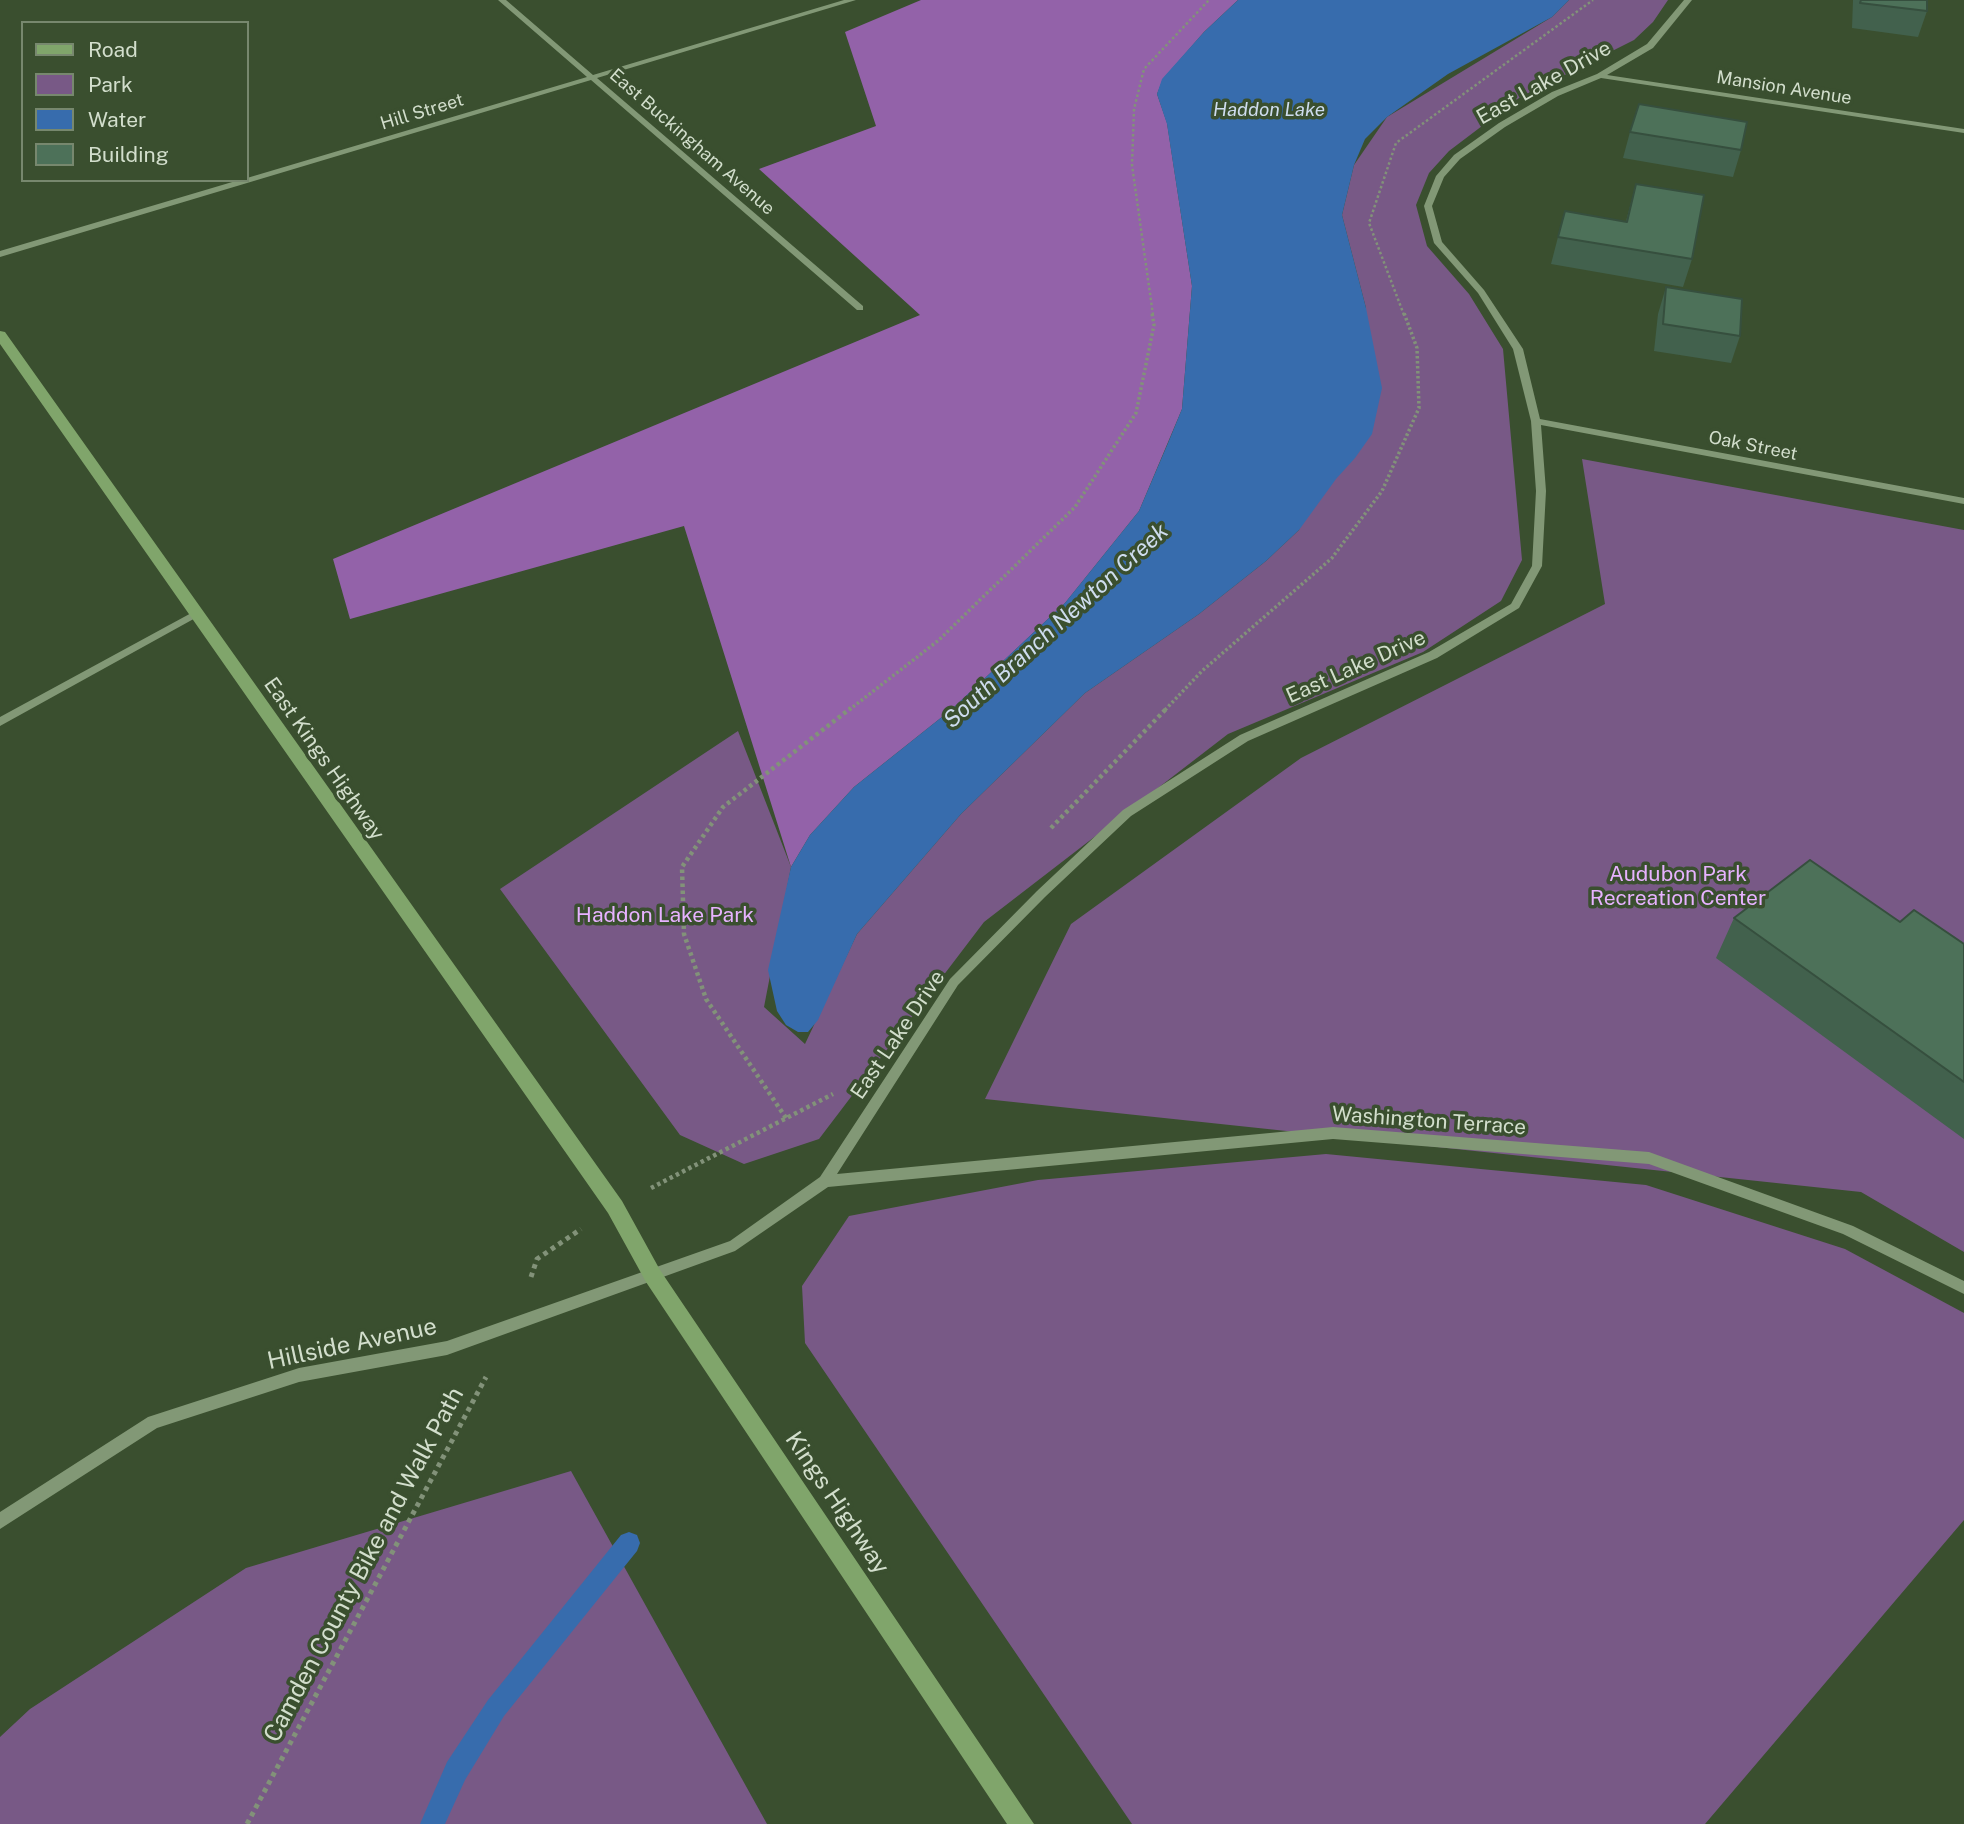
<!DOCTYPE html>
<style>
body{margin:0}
#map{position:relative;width:1964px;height:1824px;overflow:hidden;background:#3a4f2f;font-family:"Public Sans",sans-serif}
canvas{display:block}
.legend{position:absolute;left:21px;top:21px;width:228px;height:161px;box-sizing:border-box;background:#3a4f2f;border:2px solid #77886e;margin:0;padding:9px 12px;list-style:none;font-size:21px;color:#d2decc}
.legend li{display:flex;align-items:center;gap:14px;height:35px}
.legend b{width:35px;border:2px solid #77886e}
</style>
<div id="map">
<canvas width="1964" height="1824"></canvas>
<ul class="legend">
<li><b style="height:9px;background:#80a56b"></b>Road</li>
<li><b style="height:19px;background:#785986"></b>Park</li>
<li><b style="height:19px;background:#376cad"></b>Water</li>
<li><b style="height:19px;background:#4d7159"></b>Building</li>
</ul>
</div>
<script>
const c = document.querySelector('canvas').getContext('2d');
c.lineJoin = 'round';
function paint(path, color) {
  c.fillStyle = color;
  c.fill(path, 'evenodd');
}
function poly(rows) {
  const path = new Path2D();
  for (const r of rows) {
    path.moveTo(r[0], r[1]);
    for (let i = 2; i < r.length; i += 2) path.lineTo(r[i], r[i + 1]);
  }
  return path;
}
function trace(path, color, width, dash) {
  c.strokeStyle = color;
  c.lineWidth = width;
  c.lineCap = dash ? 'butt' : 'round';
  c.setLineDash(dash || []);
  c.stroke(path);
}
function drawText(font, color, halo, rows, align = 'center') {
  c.font = font + ' "Public Sans",sans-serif';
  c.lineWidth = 7;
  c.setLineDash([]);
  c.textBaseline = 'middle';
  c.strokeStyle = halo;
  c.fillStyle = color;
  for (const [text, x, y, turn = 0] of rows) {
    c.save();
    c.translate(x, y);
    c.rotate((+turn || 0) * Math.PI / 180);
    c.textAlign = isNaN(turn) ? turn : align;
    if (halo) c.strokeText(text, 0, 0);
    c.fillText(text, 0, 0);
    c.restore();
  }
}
const green = poly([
 [1569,0,1668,0,1653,22,1634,40,1519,98,1449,151,1429,173,1416,205,1427,246,1469,294,1503,349,1522,560,1501,601,1423,652,1228,734,984,922,819,1139,744,1164,680,1135,500,889,738,731,791,867,764,1007,805,1044,857,934,961,814,1085,693,1199,614,1266,561,1299,530,1366,308,1342,215,1354,165,1387,117,1552,17],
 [1582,459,1964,530,1964,1252,1861,1192,985,1099,1071,924,1301,758,1605,604],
 [1326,1154,1646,1185,1845,1249,1964,1313,1964,1520,1705,1824,1132,1824,805,1343,802,1286,849,1216,1038,1180],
 [571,1471,767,1824,0,1824,0,1737,30,1709,246,1568]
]);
const forest = poly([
 [921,0,1238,0,1204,32,1163,79,1157,94,1167,123,1192,286,1182,409,1139,511,1065,603,952,709,854,787,810,835,791,867,684,526,350,619,333,559,920,315,759,169,876,126,845,32]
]);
const water = poly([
 [1238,0,1569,0,1552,17,1448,74,1387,117,1365,139,1354,165,1342,215,1366,308,1382,388,1372,434,1355,458,1336,479,1299,530,1266,561,1199,614,1085,693,961,814,857,934,818,1020,808,1032,798,1032,786,1025,777,1011,768,970,791,867,810,835,854,787,952,709,1065,603,1139,511,1168,443,1182,409,1192,286,1167,124,1157,94,1162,79,1204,32]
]);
const stream = poly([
 [629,1532,637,1535,640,1543,637,1551,504,1716,465,1780,445,1824,420,1824,447,1762,488,1700,621,1535,629,1532]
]);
const pathFar3 = poly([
 [1153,315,1132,165,1134,109,1144,69,1209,0],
 [1404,315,1369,223,1396,143,1593,0]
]);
const pathFar2 = poly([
 [849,710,939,640,1075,507,1136,413,1154,325,1152,313],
 [1165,710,1202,671,1332,558,1382,491,1419,408,1417,348,1404,313]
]);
const pathFar1 = poly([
 [1051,828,1167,708],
 [786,1118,706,999,684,934,682,867,723,807,851,708],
 [651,1188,833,1094]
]);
const path = poly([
 [531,1277,537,1259,581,1229],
 [247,1824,486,1377]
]);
const minor = poly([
 [498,0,506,0,593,75,844,0,856,0,597,78,863,306,863,310,857,310,591,80,0,257,0,251,239,180,247,180,247,178,587,77,498,0],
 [1684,0,1692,0,1653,48,1607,75,1964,129,1964,133,1601,78,1558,96,1505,127,1460,159,1444,177,1432,206,1442,242,1484,290,1523,349,1540,419,1964,498,1964,504,1541,425,1546,491,1542,566,1519,608,1437,658,1248,741,1131,816,1045,897,958,985,837,1174,1333,1127,1649,1152,1853,1226,1964,1281,1964,1294,1843,1234,1649,1164,1333,1139,828,1187,735,1251,447,1355,299,1382,157,1428,0,1529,0,1512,148,1417,299,1368,447,1341,730,1241,820,1177,950,979,1037,891,1123,810,1240,735,1429,652,1511,604,1532,566,1536,491,1531,421,1513,349,1478,293,1434,243,1424,206,1436,176,1454,155,1499,123,1552,92,1597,74,1647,44,1684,0],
 [195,611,200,614,199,616,0,726,0,717,195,611]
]);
const major = poly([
 [0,331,5,332,622,1201,660,1270,1034,1824,1007,1824,646,1282,608,1213,0,344,0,331]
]);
const wall = poly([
 [1853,0,1927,0,1927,11,1918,37,1852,28],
 [1630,132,1741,150,1733,177,1623,158],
 [1636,184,1692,259,1683,287,1551,264,1558,237,1626,221],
 [1666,287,1740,336,1731,363,1654,351,1658,314],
 [1734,918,1900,922,1964,944,1964,1139,1716,958]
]);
const building = poly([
 [1861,0,1927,0,1927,11,1860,3,1861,0],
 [1639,104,1747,122,1741,150,1630,132,1639,104],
 [1636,184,1704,195,1692,259,1558,237,1565,211,1627,222,1636,184],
 [1666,287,1742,299,1740,336,1663,324,1666,287],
 [1810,860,1900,922,1914,910,1964,944,1964,1082,1734,918,1810,860]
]);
const farStreetnames = [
 ["Mansion Avenue",1784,88,9],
 ["Hill Street",422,112,-17],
 ["East Buckingham Avenue",692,142,41],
 ["Oak Street",1753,446,11]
];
const farWaternames = [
 ["Haddon Lake",1269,110]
];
const streetNames = [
 ["East Lake Drive",1544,83,-29],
 ["East Lake Drive",1356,667,-24],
 ["East Kings Highway",324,759,55],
 ["East Lake Drive",898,1035,-56],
 ["Washington Terrace",1429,1121,4]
];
const parkNames = [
 ["Audubon Park",1678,875],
 ["Recreation Center",1678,899],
 ["Haddon Lake Park",665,916]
];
const waterNames = [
 ["South Branch Newton Creek",1056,626,-42]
];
const nearStreetnames = [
 ["Hillside Avenue",352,1344,-12],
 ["Kings Highway",837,1503,56],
 ["Camden County Bike and Walk Path",364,1565,-62]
];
paint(green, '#785986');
paint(forest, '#9362a9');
paint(water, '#376cad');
paint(stream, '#376cad');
trace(pathFar3, '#829279', 2.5, [2.5, 2.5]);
trace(pathFar2, '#829279', 3.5, [2.5, 2.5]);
trace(pathFar1, '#829279', 4.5, [3.5, 3.5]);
trace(path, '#829279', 5, [4.5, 4.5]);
paint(minor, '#829876');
paint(major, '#80a56b');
paint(wall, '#42614d');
paint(building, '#4d7159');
trace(building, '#364f3e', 2);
drawText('18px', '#d2decc', '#3a4f2f', farStreetnames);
drawText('italic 19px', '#cedcee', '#3a4f2f', farWaternames);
drawText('21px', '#d2decc', '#3a4f2f', streetNames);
drawText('21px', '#e7b2ff', '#3a4f2f', parkNames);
drawText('italic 23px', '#cedcee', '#3a4f2f', waterNames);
drawText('24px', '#d2decc', '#3a4f2f', nearStreetnames);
</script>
